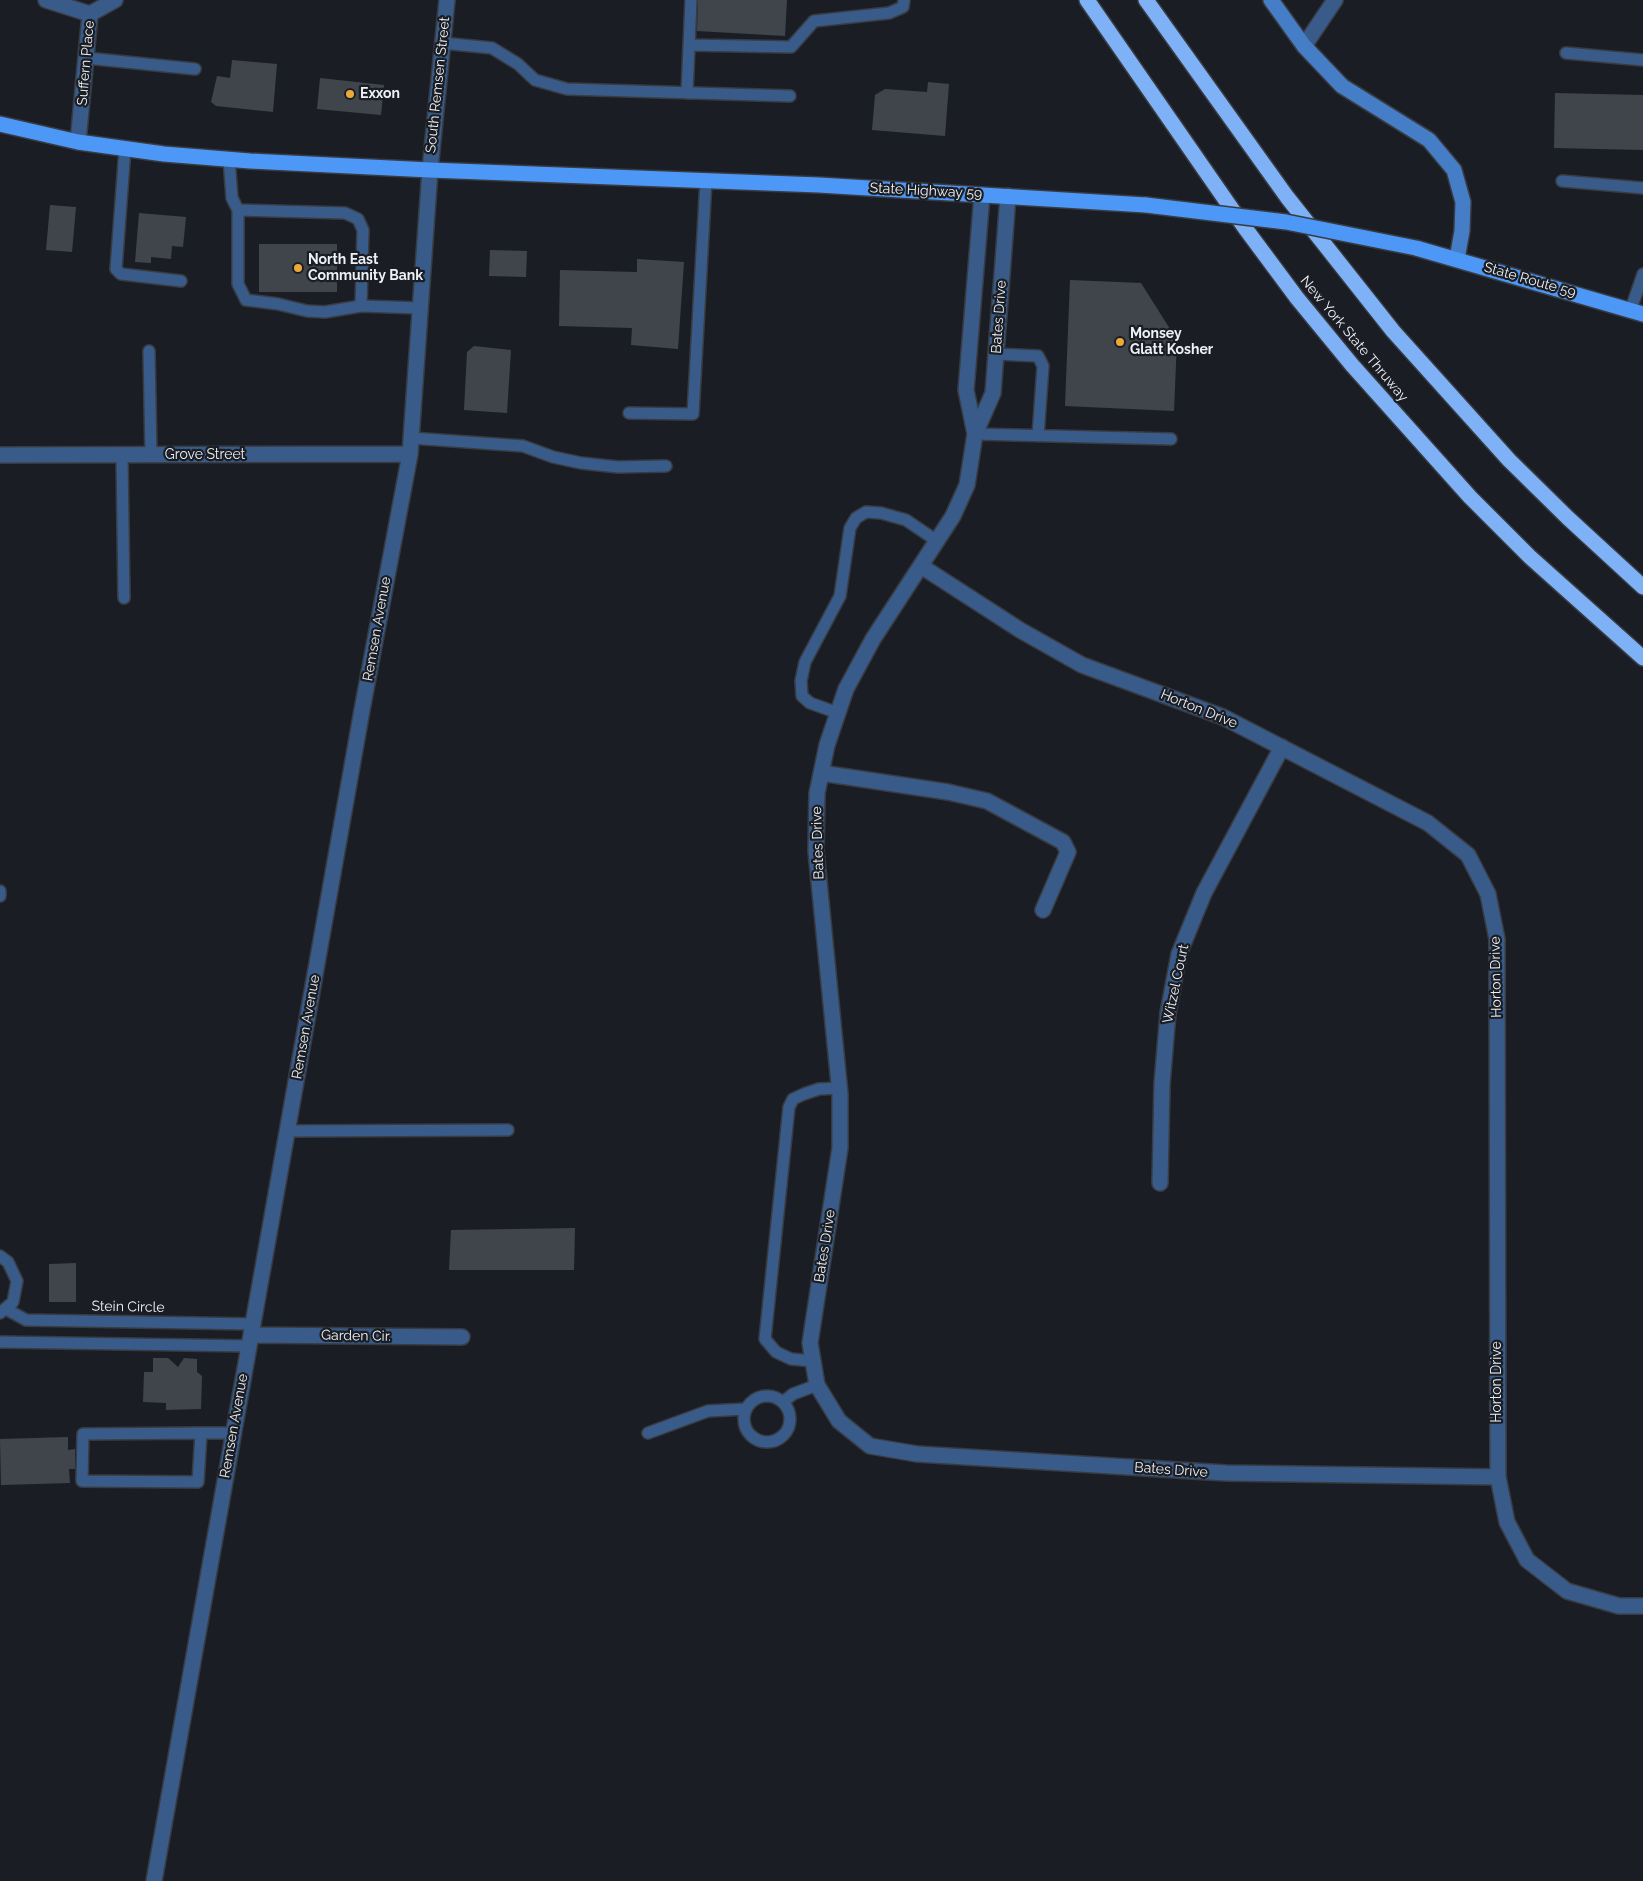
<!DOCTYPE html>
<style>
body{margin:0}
canvas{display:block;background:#1a1e24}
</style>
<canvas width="1643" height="1881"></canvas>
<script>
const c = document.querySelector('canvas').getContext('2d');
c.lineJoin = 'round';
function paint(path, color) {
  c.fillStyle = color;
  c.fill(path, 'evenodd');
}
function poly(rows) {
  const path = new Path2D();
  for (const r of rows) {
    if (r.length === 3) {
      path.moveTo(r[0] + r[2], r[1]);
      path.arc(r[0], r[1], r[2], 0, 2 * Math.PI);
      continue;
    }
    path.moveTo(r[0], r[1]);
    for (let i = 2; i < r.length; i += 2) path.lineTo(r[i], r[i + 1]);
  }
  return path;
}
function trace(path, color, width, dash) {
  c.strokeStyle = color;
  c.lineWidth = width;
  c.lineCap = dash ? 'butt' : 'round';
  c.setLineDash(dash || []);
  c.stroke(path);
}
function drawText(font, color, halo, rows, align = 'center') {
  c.font = font + ' Raleway,sans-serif';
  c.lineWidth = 4.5;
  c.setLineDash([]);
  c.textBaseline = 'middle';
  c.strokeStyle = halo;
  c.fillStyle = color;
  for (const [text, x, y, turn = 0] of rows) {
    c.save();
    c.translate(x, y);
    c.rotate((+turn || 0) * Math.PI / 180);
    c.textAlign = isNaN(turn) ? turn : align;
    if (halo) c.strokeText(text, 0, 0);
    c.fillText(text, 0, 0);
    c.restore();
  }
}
const building = poly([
 [698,0,787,0,785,36,697,31],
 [232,60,277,64,273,112,216,106,211,102,217,76,230,78],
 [320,78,384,85,381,115,317,109],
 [928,82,949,84,945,136,872,130,875,95,885,89,927,92],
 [1555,93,1643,95,1643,150,1554,148],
 [50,205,76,207,72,252,46,250],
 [139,213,186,217,183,247,172,246,171,259,151,257,151,263,135,262],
 [259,244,337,244,337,292,259,292],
 [490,250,527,251,526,277,489,276],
 [637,259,684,262,678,349,631,345,632,328,559,326,560,270,637,272],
 [1070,280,1141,283,1177,340,1174,411,1065,406],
 [474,346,511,350,507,413,464,410,467,352],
 [575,1228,574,1270,449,1270,451,1230],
 [76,1263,76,1302,49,1302,49,1264],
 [153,1358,168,1358,178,1367,184,1358,197,1359,197,1372,202,1376,201,1409,166,1410,166,1403,143,1402,144,1372,153,1372],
 [68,1437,68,1450,75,1449,75,1469,69,1469,70,1483,1,1485,0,1439]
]);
const lane = poly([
 [442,43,492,48,518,64,535,80,567,89,790,96],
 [689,45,791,47,814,21,889,13,903,7,904,0],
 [1566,53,1643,60],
 [86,58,195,69],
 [687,93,691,0],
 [125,149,116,269,121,274,181,281],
 [229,159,232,198,238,210,238,284,246,300,278,304,307,311,325,312,361,306,420,308],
 [1562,181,1643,188],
 [238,210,345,213,358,219,363,230,361,306],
 [1631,309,1643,274],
 [149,351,151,455],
 [996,354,1038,356,1043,366,1038,436],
 [629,413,693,414,706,180],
 [975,434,1171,439],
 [411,438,523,446,553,457,581,463,618,467,666,466],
 [122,455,124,598],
 [838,713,810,703,802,696,801,681,805,662,840,596,850,528,856,518,866,512,881,513,906,520,937,541],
 [0,891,0,896],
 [287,1131,508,1130],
 [0,1256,8,1262,17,1281,13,1302,0,1313],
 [6,1309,26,1320,253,1324],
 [0,1342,249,1346],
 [813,1361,791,1359,776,1352,765,1339,789,1107,793,1099,804,1094,819,1089,840,1088],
 [767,1419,23],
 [783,1402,793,1394,817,1385],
 [201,1433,198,1482,82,1481,83,1434,201,1433,233,1433],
 [648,1433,708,1411,746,1409]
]);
const street = poly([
 [46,0,90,14],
 [1304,46,1335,0],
 [78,142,90,14,115,0],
 [1008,196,993,393,975,434,967,485,953,516,873,639,846,689,827,745,817,793,816,851,840,1094,840,1148,810,1343,817,1385,839,1421,870,1446,917,1454,1226,1473,1498,1477],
 [975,434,966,390,982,195],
 [0,455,410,454],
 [921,566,1020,630,1082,665,1223,717,1428,823,1468,855,1488,894,1497,939,1498,1477,1507,1522,1527,1560,1567,1591,1619,1606,1643,1606],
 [821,773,948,792,987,801,1063,842,1068,852,1043,910],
 [1160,1183,1162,1084,1168,1013,1179,954,1204,893,1282,747],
 [251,1335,462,1337],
 [154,1881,362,710,410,454,430,170,447,0]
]);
const secondary = poly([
 [1271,0,1304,46,1342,86,1429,140,1454,170,1463,202,1462,231,1457,259]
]);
const primary = poly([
 [0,124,78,142,164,154,250,161,430,170,819,185,1146,205],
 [1416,248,1643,314]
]);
const highway = poly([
 [1087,0,1245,228,1297,298,1352,365,1470,497,1530,557,1643,658],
 [1146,0,1287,197,1393,331,1509,460,1568,518,1643,587]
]);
const primaryBridge = poly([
 [1146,205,1286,222,1416,248]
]);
const markers = [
 [350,94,5,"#eca93a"],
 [298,268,5,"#eca93a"],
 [1120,342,5,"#eca93a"]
];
const streetNames = [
 ["Suffern Place",86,63,-85],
 ["South Remsen Street",438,85,-84],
 ["State Highway 59",926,191,3],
 ["State Route 59",1530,280,16],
 ["Bates Drive",999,317,-86],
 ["New York State Thruway",1354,339,50],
 ["Grove Street",205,455],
 ["Remsen Avenue",377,629,-80],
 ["Horton Drive",1199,709,22],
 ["Bates Drive",818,843,-92],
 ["Horton Drive",1496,977,-91],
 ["Witzel Court",1176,984,-78],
 ["Remsen Avenue",306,1027,-80],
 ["Bates Drive",825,1246,-81],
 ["Stein Circle",128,1307,1],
 ["Garden Cir.",356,1336,1],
 ["Horton Drive",1497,1382,-90],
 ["Remsen Avenue",234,1426,-80],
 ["Bates Drive",1171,1470,4]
];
const poiNames = [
 ["Exxon",360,94],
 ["North East",308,260],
 ["Community Bank",308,276],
 ["Monsey",1130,334],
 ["Glatt Kosher",1130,350]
];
paint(building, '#40454b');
trace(lane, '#383b41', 14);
trace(street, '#383b41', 18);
trace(secondary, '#383b41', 18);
trace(primary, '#383b41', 18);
trace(highway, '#383b41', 18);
trace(lane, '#395b89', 11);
trace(street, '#395b89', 15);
trace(secondary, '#457dc6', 15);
trace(primary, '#4d97f6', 15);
trace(highway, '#7eb1f5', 15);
trace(primaryBridge, '#383b41', 18, []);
trace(primaryBridge, '#4d97f6', 15);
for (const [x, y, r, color] of markers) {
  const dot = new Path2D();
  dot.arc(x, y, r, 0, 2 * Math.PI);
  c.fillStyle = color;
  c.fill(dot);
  trace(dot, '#1a1e24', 2);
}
drawText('14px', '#edf0f4', '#1a1e24', streetNames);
drawText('bold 14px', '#edf0f4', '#1a1e24', poiNames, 'left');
</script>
